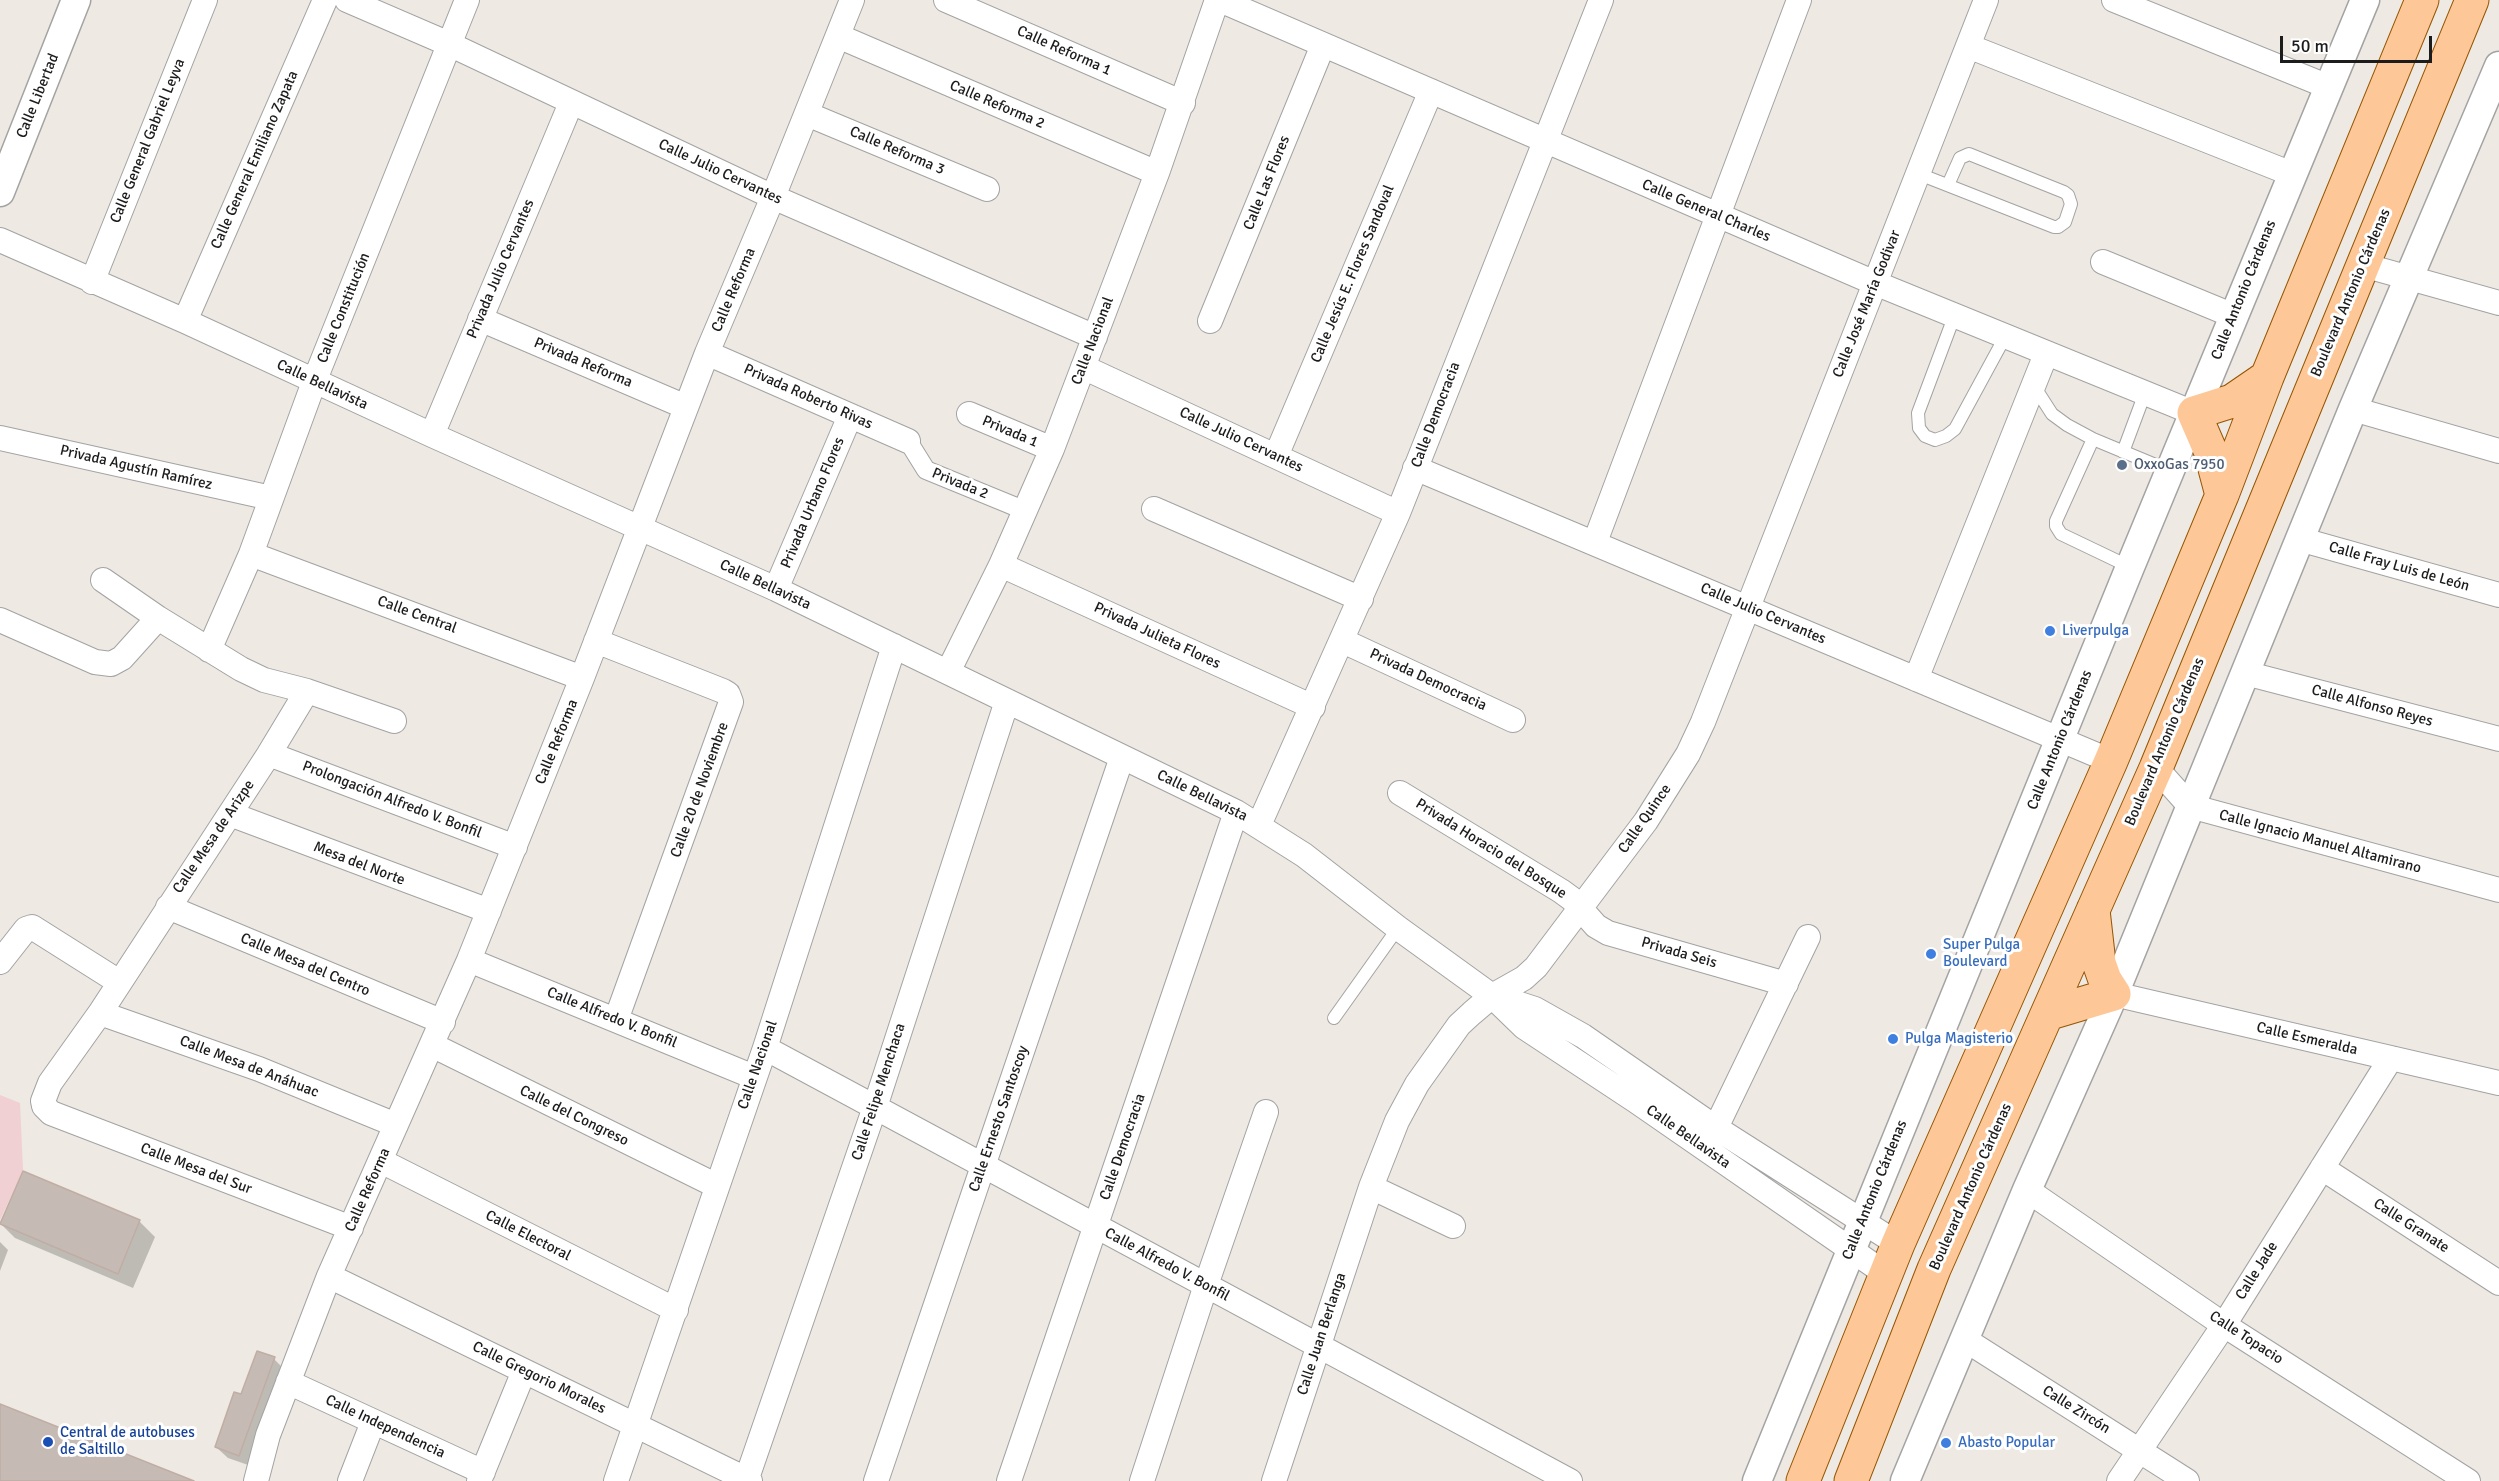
<!DOCTYPE html>
<meta charset="utf-8">
<style>
body{margin:0}
#map{position:relative;width:2499px;height:1481px;overflow:hidden;background:#eee9e2;font-family:Signika,sans-serif}
canvas{display:block}
.scale{position:absolute;left:2280px;top:36px;width:152px;height:27px;box-sizing:border-box;border:3px solid #1c1c1c;border-top:0;padding-left:8px;font-size:18px;line-height:21px;white-space:nowrap;color:#1c1c1c;-webkit-text-stroke:4px #fff;paint-order:stroke}
</style>
<div id="map">
<canvas width="2499" height="1481"></canvas>
<div class="scale">50 m</div>
</div>
<script>
const c = document.querySelector('canvas').getContext('2d');
c.lineJoin = 'round';
function paint(path, color) {
  c.fillStyle = color;
  c.fill(path, 'evenodd');
}
function poly(rows) {
  const path = new Path2D();
  for (const r of rows) {
    path.moveTo(r[0], r[1]);
    for (let i = 2; i < r.length; i += 2) path.lineTo(r[i], r[i + 1]);
  }
  return path;
}
function trace(path, color, width, dash) {
  c.strokeStyle = color;
  c.lineWidth = width;
  c.lineCap = dash ? 'butt' : 'round';
  c.setLineDash(dash || []);
  c.stroke(path);
}
function drawText(font, color, halo, rows, align = 'center') {
  c.font = font + ' Signika,sans-serif';
  c.lineWidth = 6;
  c.setLineDash([]);
  c.textBaseline = 'middle';
  c.strokeStyle = halo;
  c.fillStyle = color;
  for (const [text, x, y, turn = 0] of rows) {
    c.save();
    c.translate(x, y);
    c.rotate((+turn || 0) * Math.PI / 180);
    c.textAlign = isNaN(turn) ? turn : align;
    if (halo) c.strokeText(text, 0, 0);
    c.fillText(text, 0, 0);
    c.restore();
  }
}
const commercial = poly([
 [0,1095,20,1103,23,1171,0,1220]
]);
const shadow = poly([
 [24,1173,140,1222,155,1237,133,1288,15,1238,0,1223],
 [0,1242,8,1250,0,1271],
 [274,1359,285,1370,251,1466,228,1458,216,1447,242,1396]
]);
const building = poly([
 [23,1171,140,1220,118,1274,0,1224,23,1171],
 [257,1351,275,1357,239,1456,215,1447,234,1392,241,1394,257,1351],
 [0,1404,194,1481,0,1481,0,1404]
]);
const service = poly([
 [1919,174,2054,227,2058,227,2065,222,2071,204,2068,195,2064,192,1969,154,1960,158,1948,185],
 [1954,317,1918,413,1919,428,1925,436,1935,440,1946,436,1955,429,2005,337],
 [2034,386,2052,414,2067,425,2093,439,2170,471],
 [2093,439,2056,521,2056,526,2061,534,2130,567],
 [2123,452,2145,393],
 [1334,1018,1398,928]
]);
const pedestrian = poly([
 [908,441,926,470,1026,511]
]);
const minor = poly([
 [347,0,449,44,773,197,1095,337],
 [946,0,1183,103],
 [1220,0,1875,283,2194,413],
 [2114,0,2329,87],
 [838,36,1157,173],
 [1968,46,2292,174],
 [807,114,987,189],
 [0,240,185,321,432,435,776,589,1236,812,1304,855,1398,928,1492,996,1524,1027,1636,1101,1886,1274],
 [2103,262,2234,316],
 [2363,265,2499,303],
 [92,282,205,0],
 [480,319,686,407],
 [185,321,325,0],
 [1210,321,1323,45],
 [707,353,908,441],
 [1083,367,1398,513],
 [2353,409,2499,451],
 [969,414,1052,449],
 [432,435,571,103],
 [0,438,271,498],
 [1276,456,1431,91],
 [1415,468,2111,761],
 [1154,509,1361,599],
 [2299,539,2499,595],
 [1595,542,1799,0],
 [251,554,582,678],
 [1001,565,1313,707],
 [103,580,158,618,241,669,264,680,307,691,394,721],
 [776,589,850,416],
 [0,620,95,662,111,664,122,658,158,618],
 [596,641,723,691,728,694,731,702,616,1020],
 [1343,641,1513,720],
 [209,650,251,554,314,382,467,0],
 [948,672,1001,565,1052,449,1157,173,1217,0],
 [2245,673,2499,739],
 [1916,679,2046,354],
 [307,691,269,754,100,1013,50,1083,43,1101,44,1106,51,1113,351,1228],
 [269,754,515,847],
 [2156,768,2190,806,2499,890],
 [1400,793,1561,891,1572,899,1596,926,1608,933,1786,984],
 [230,814,489,911],
 [1259,825,1398,513,1601,0],
 [168,907,443,1022],
 [469,960,754,1077],
 [0,962,26,929,32,927,119,982],
 [2114,994,2499,1083],
 [1498,997,1535,1009,1583,1036,1716,1128,1898,1244],
 [100,1013,259,1069,396,1125],
 [432,1045,717,1186],
 [765,1048,1570,1481],
 [1710,1140,1808,937],
 [381,1161,676,1310],
 [2322,1168,2499,1283],
 [1371,1187,1453,1226],
 [2027,1190,2224,1325,2468,1481],
 [329,1276,750,1481],
 [1964,1339,2187,1481],
 [288,1382,483,1472],
 [256,1481,268,1435,329,1276,469,960,582,678,707,353,773,197,852,0],
 [350,1481,373,1422],
 [479,1481,524,1371],
 [616,1481,765,1048,894,646],
 [746,1481,875,1107,1007,701],
 [876,1481,1122,757],
 [1009,1481,1236,812],
 [1142,1481,1206,1285,1266,1112],
 [1274,1481,1371,1187,1397,1121,1417,1084,1459,1025,1472,1013,1492,996,1524,978,1536,967,1646,821,1688,754,1703,722,1986,0],
 [2119,1481,2224,1325,2391,1058]
]);
const tertiary = poly([
 [0,192,76,0],
 [1757,1481,2130,567,2365,0],
 [1905,1481,2027,1190,2114,994,2353,409,2499,66]
]);
const primary = poly([
 [2222,495,2210,450,2194,413,2232,401,2267,377],
 [2047,1014,2114,994,2105,980,2099,963,2093,910],
 [1803,1481,1898,1244,2111,761,2222,495,2267,377,2422,0],
 [1851,1481,1934,1269,2156,768,2472,0]
]);
const markers = [
 [2122,465,6,"#5c6f8a"],
 [2050,631,6,"#3f7fe0"],
 [1931,954,6,"#3f7fe0"],
 [1893,1039,6,"#3f7fe0"],
 [48,1442,6,"#1a4fb4"],
 [1946,1443,6,"#3f7fe0"]
];
const streetNames = [
 ["Calle Reforma 1",1064,51,24],
 ["Calle Libertad",38,96,-68],
 ["Calle Reforma 2",997,105,23],
 ["Calle General Gabriel Leyva",148,141,-68],
 ["Calle Reforma 3",897,151,23],
 ["Calle General Emiliano Zapata",255,160,-66],
 ["Calle Julio Cervantes",720,172,25],
 ["Calle Las Flores",1267,183,-68],
 ["Calle General Charles",1706,211,23],
 ["Privada Julio Cervantes",501,269,-67],
 ["Calle Jesús E. Flores Sandoval",1353,274,-67],
 ["Calle Reforma",734,290,-67],
 ["Calle Antonio Cárdenas",2244,290,-68],
 ["Boulevard Antonio Cárdenas",2351,293,-67],
 ["Calle José María Godivar",1867,304,-68],
 ["Calle Constitución",344,308,-68],
 ["Calle Nacional",1093,341,-69],
 ["Privada Reforma",583,363,23],
 ["Calle Bellavista",322,385,25],
 ["Privada Roberto Rivas",808,397,24],
 ["Calle Democracia",1436,415,-69],
 ["Privada 1",1010,432,23],
 ["Calle Julio Cervantes",1241,440,25],
 ["Privada Agustín Ramírez",136,468,13],
 ["Privada 2",960,484,22],
 ["Privada Urbano Flores",813,503,-67],
 ["Calle Fray Luis de León",2399,567,16],
 ["Calle Bellavista",765,585,25],
 ["Calle Julio Cervantes",1763,614,23],
 ["Calle Central",417,615,20],
 ["Privada Julieta Flores",1157,636,25],
 ["Privada Democracia",1428,680,25],
 ["Calle Alfonso Reyes",2372,706,15],
 ["Calle Antonio Cárdenas",2060,740,-68],
 ["Calle Reforma",557,742,-68],
 ["Boulevard Antonio Cárdenas",2165,742,-67],
 ["Calle 20 de Noviembre",700,790,-70],
 ["Calle Bellavista",1202,796,26],
 ["Prolongación Alfredo V. Bonfil",392,800,21],
 ["Calle Quince",1645,819,-55],
 ["Calle Mesa de Arizpe",214,837,-56],
 ["Calle Ignacio Manuel Altamirano",2320,842,15],
 ["Privada Horacio del Bosque",1491,849,32],
 ["Mesa del Norte",359,864,21],
 ["Privada Seis",1679,953,16],
 ["Calle Mesa del Centro",305,965,23],
 ["Calle Alfredo V. Bonfil",612,1018,22],
 ["Calle Esmeralda",2307,1039,13],
 ["Calle Nacional",758,1065,-71],
 ["Calle Mesa de Anáhuac",249,1067,21],
 ["Calle Felipe Menchaca",879,1092,-72],
 ["Calle del Congreso",574,1116,26],
 ["Calle Ernesto Santoscoy",999,1119,-71],
 ["Calle Bellavista",1688,1137,35],
 ["Calle Democracia",1123,1147,-71],
 ["Calle Mesa del Sur",196,1169,21],
 ["Boulevard Antonio Cárdenas",1971,1187,-66],
 ["Calle Reforma",368,1190,-66],
 ["Calle Antonio Cárdenas",1875,1190,-68],
 ["Calle Granate",2411,1226,33],
 ["Calle Electoral",528,1236,27],
 ["Calle Alfredo V. Bonfil",1167,1265,28],
 ["Calle Jade",2257,1271,-58],
 ["Calle Juan Berlanga",1322,1334,-72],
 ["Calle Topacio",2246,1338,33],
 ["Calle Gregorio Morales",539,1378,26],
 ["Calle Zircón",2076,1410,32],
 ["Calle Independencia",385,1427,25]
];
const serviceNames = [
 ["OxxoGas 7950",2134,465]
];
const shopNames = [
 ["Liverpulga",2062,631],
 ["Super Pulga",1943,945],
 ["Boulevard",1943,962],
 ["Pulga Magisterio",1905,1039],
 ["Abasto Popular",1958,1443]
];
const transitNames = [
 ["Central de autobuses",60,1433],
 ["de Saltillo",60,1450]
];
paint(commercial, '#f0d0d2');
paint(shadow, '#0003');
paint(building, '#c6bab5');
trace(building, '#c0ada4', 1.5);
trace(service, '#a3a3a3', 14);
trace(pedestrian, '#a3a3a3', 20);
trace(minor, '#a3a3a3', 26);
trace(tertiary, '#a3a3a3', 31);
trace(primary, '#955500', 35);
trace(service, '#fff', 12);
trace(pedestrian, '#fff', 18);
trace(minor, '#fff', 24);
trace(tertiary, '#fff', 28);
trace(primary, '#fec797', 33);
for (const [x, y, r, color] of markers) {
  const dot = new Path2D();
  dot.arc(x, y, r, 0, 2 * Math.PI);
  c.fillStyle = color;
  c.fill(dot);
  trace(dot, '#fff', 2);
}
drawText('15px', '#1c1c1c', '#fff', streetNames);
drawText('15px', '#4e5e75', '#fff', serviceNames, 'left');
drawText('15px', '#366cbe', '#fff', shopNames, 'left');
drawText('15px', '#164399', '#fff', transitNames, 'left');
</script>
